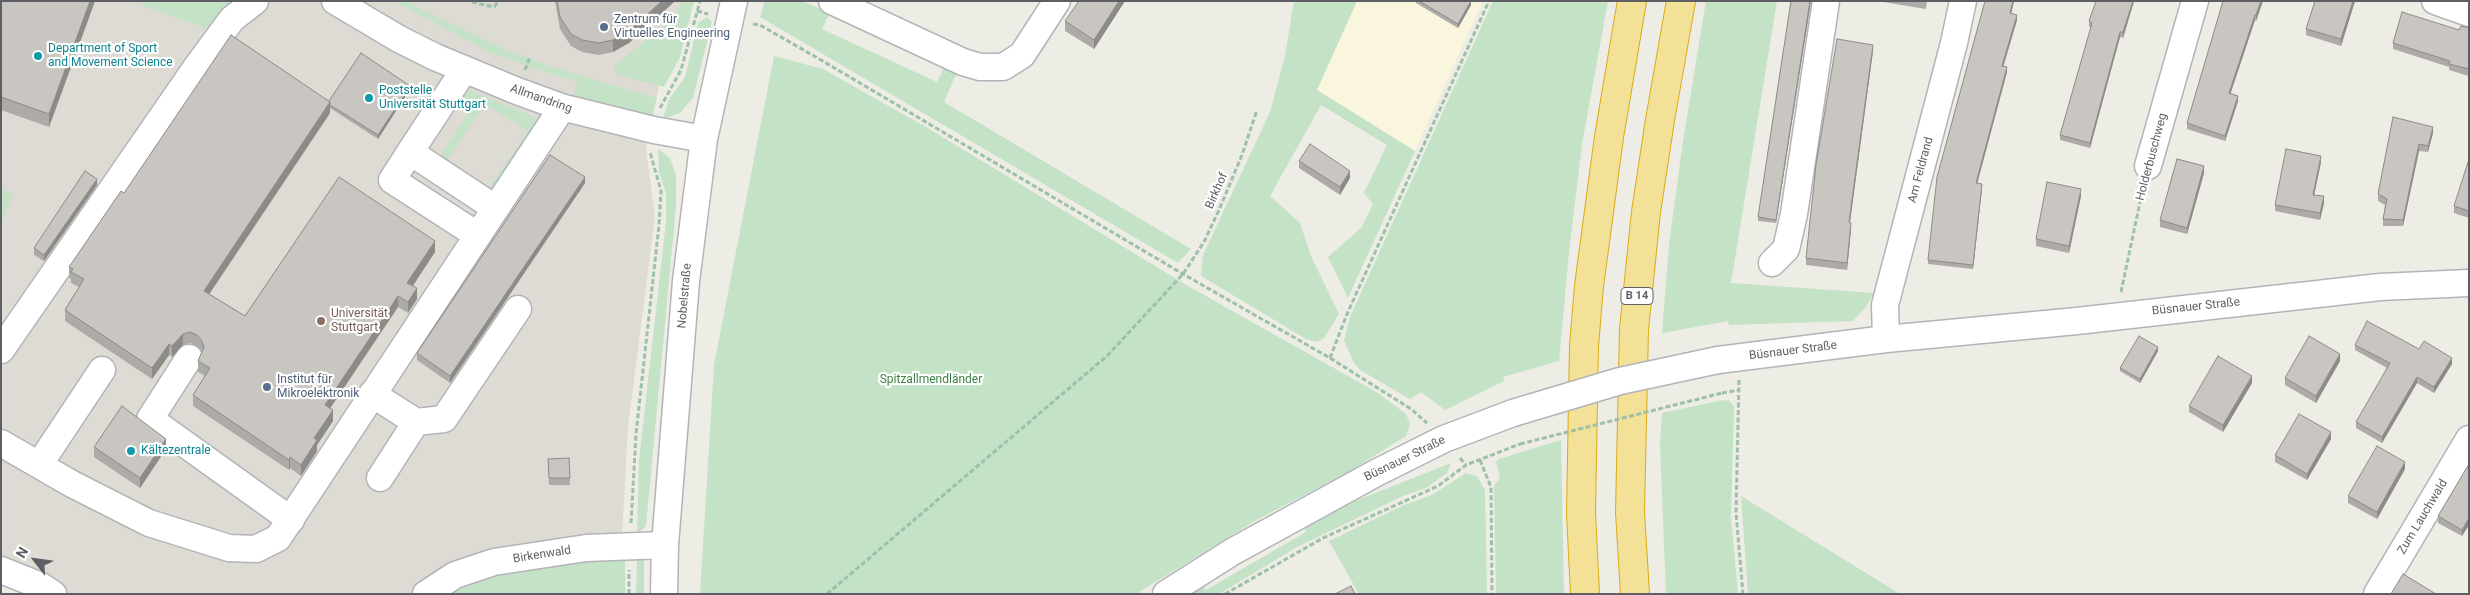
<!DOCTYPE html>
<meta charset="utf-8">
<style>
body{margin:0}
#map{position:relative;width:2470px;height:595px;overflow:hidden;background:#edece5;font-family:Roboto,sans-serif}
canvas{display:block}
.frame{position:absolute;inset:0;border:2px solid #5d5f64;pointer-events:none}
.north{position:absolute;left:10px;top:535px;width:50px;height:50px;-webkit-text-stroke:4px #fff;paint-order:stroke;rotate:300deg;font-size:14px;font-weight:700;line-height:20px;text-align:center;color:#5d5f64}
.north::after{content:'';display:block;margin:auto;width:18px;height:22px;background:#5d5f64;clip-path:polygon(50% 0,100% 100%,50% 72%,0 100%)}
</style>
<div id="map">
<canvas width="2470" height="595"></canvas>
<div class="frame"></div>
<div class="north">N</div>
</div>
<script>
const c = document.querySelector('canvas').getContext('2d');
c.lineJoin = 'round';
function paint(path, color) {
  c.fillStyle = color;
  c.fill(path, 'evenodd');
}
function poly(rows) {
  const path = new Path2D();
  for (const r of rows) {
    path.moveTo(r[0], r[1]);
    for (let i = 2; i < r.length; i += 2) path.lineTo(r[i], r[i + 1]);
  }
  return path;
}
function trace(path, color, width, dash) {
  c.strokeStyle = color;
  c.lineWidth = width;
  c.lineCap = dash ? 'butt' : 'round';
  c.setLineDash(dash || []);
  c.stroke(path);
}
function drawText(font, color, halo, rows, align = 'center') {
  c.font = font + ' Roboto,sans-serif';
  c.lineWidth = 4.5;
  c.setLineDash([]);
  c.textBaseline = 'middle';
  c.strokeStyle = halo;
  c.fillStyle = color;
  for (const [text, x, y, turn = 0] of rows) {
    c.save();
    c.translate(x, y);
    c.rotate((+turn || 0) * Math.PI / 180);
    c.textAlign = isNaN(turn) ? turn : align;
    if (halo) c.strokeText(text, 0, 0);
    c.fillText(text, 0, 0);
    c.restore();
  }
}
const commercial = poly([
 [1357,1,1483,1,1415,151,1317,90]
]);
const education = poly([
 [1,1,684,1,657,85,659,86,646,149,655,217,628,426,622,538,426,594,53,594,1,570]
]);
const green = poly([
 [144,1,245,1,206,28,142,6],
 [394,1,405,1,508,51,558,69,657,98,651,119,572,99,578,82,532,68,489,52],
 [683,1,694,1,680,57,664,87,617,75,614,67,674,17],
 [765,1,801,1,830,12,822,29,937,82,945,65,957,72,944,102,1191,249,1178,263,760,17],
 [1294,1,1357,1,1317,90,1415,151,1348,298,1328,257,1361,228,1373,204,1364,193,1387,145,1321,105,1270,196,1300,223,1311,256,1339,314,1324,338,1317,342,1306,339,1201,276,1203,255,1270,112,1285,56],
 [1493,1,1608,1,1582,144,1569,252,1559,361,1503,377,1504,381,1445,410,1421,392,1410,399,1360,370,1353,361,1344,340,1350,317],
 [1706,1,1777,1,1731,283,1874,293,1865,308,1853,321,1729,325,1728,321,1662,333,1669,244,1683,141],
 [707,17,712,22,693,98,680,113,663,119,669,99,685,77,698,23],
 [774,56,823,69,926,127,1188,286,1378,393,1406,414,1410,424,1406,436,1345,474,1258,519,1136,594,700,594,714,365],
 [464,88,536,118,534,135,489,202,486,192,528,131,485,104,445,164,438,160,470,111,455,101],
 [658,149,670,158,676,175,676,206,646,526,637,534,639,460,666,221,666,193,659,173],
 [1,189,13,194,1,223],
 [1723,400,1730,401,1734,407,1731,516,1738,594,1666,594,1660,445,1662,413],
 [1561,440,1564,594,1496,594,1494,486,1500,478,1496,462,1499,459],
 [1451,463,1447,473,1426,488,1403,496,1297,547,1219,594,1188,594,1202,585,1206,590,1306,532,1303,526,1340,507],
 [1466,473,1477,476,1485,490,1487,594,1359,594,1329,541,1404,505,1432,495],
 [1741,496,1900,594,1748,594],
 [625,551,625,594,443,594,484,573],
 [637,557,644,559,644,594,636,594]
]);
const path = poly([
 [472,2,489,6,495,6,498,1],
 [697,11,708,14],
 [753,24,760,25,821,60,1183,274,1330,358,1411,409,1427,423],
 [525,70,530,57],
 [660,108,681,70,700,1],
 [2121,292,2143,188],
 [1330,358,1347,314,1489,1],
 [1739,380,1736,513,1743,594],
 [1722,393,1739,390],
 [1460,458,1466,465],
 [1480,460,1491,487,1492,594],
 [631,523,636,434,659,225,661,191,650,152],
 [629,594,629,570],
 [827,594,1107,356,1183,274,1204,242,1219,210,1242,155,1257,110],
 [1225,594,1323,538,1438,486,1466,465,1520,444]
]);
const minor = poly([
 [335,1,399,39,435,57,517,91,561,107,654,130,704,139],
 [832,1,963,62,980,67,1003,67,1022,55,1057,1],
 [2435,1,2469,13],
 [464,70,410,152,495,208],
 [410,152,392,180,477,235],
 [2148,166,2195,1],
 [1772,263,1786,249,1794,214,1826,1],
 [1886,339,1885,305,1954,43,1963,1],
 [1,350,198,65,232,19,255,1],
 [189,358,150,419,291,520],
 [1718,360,1886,339,2077,321,2380,287,2469,283],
 [102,370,39,465,72,484,149,523,229,548,256,549,278,538,556,117,561,107],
 [372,394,416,422,444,419,518,309],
 [1,443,39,465],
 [380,478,416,422],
 [1,570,41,586,53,594],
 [426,594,455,575,494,562,586,548,665,545],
 [664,594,665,545,686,281,704,139,734,1],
 [1166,594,1232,552,1376,473,1444,439,1513,413],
 [2377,594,2469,439]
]);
const highway = poly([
 [1585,594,1581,513,1584,346,1589,286,1609,137,1632,1],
 [1635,594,1630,512,1634,329,1646,212,1660,120,1681,1]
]);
const pathBridge = poly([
 [1520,444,1722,393]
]);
const minorBridge = poly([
 [1513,413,1620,381,1718,360]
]);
const wall = poly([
 [1,1,95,1,49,127,1,110],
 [555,1,675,1,629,43,613,52,599,55,582,52,571,46,560,29],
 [1125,1,1094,49,1065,31,1065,21],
 [1416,1,1471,1,1471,5,1458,28,1416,3],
 [1791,1,1811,1,1776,223,1758,221,1758,217],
 [1877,1,1927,1,1926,9],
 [1985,1,2014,1,2011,14,2017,20,2003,66,2007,72,1977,183,1982,188,1973,269,1928,264,1928,260],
 [2096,1,2134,1,2123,38,2120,37,2090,148,2060,140,2060,135,2091,27,2089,27,2089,21],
 [2263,1,2256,21,2255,20,2230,94,2238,101,2225,141,2187,129,2187,123],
 [2315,1,2355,1,2341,46,2306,35,2306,29],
 [2469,28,2469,76,2449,70,2449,67,2393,49,2393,43],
 [1873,51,1850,222,1851,229,1847,270,1806,265,1806,258],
 [410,89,378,139,330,108,330,113,209,294,245,316,435,252,413,286,417,299,408,313,398,307,330,408,333,421,317,445,317,451,301,476,290,468,289,470,193,406,193,395,205,376,198,372,198,361,202,351,197,346,190,343,183,345,172,357,169,355,152,379,65,321,65,310,79,287,71,283,71,279,69,278,69,267,124,193,329,101],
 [2393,117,2433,133,2428,152,2419,151,2403,226,2383,226,2383,219,2385,205,2378,201,2378,194],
 [1299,161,1350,178,1340,195,1299,168],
 [2321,162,2314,195,2324,203,2320,220,2275,211,2275,205],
 [2469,162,2469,218,2454,213,2454,206],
 [2204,173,2187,234,2160,227,2160,220],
 [585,183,450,383,417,360,417,353],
 [97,185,44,261,34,255,34,248],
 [2081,196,2069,253,2036,246,2036,239],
 [2355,345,2419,349,2452,364,2434,393,2417,383,2382,443,2356,428,2356,422,2387,368,2355,350],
 [2158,351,2140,383,2120,371,2120,368],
 [2340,361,2316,403,2285,385,2285,378],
 [2252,383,2223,432,2189,412,2189,406],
 [2331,439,2307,480,2275,462,2275,455],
 [94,447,166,449,140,488,94,457],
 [569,458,570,485,549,485,548,459],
 [2469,464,2469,525,2462,536,2438,523,2438,516],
 [2405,469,2377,519,2348,503,2348,496]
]);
const shadedWall = poly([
 [90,1,95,1,49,127,49,114],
 [662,1,675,1,629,43,613,52,613,40],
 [1119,1,1125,1,1094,49,1094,40],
 [1471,1,1471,5,1458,28,1458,24],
 [1810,1,1811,1,1776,223,1776,220],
 [2013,1,2014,1,2010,18,2010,13],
 [2133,1,2134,1,2123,38,2123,32],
 [2261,1,2263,1,2256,21,2256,15],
 [2353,1,2355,1,2341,46,2341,39],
 [2017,15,2017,20,2002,71,2002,66],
 [2255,15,2255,20,2229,98,2229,93],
 [2120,32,2120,37,2090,148,2090,143],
 [1873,45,1873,51,1849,229,1849,222],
 [2007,67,2007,72,1976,188,1976,183],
 [410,86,410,89,378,139,378,135],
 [2238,96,2238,101,2225,141,2225,136],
 [330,102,330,113,204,302,204,291],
 [2433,127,2433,133,2428,152,2428,146],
 [2419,144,2419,151,2403,226,2403,220],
 [2321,156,2321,162,2313,201,2313,195],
 [2204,166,2204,173,2187,234,2187,228],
 [1350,171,1350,178,1340,195,1340,187],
 [585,177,585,183,450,383,450,376],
 [97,179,97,185,44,261,44,255],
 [1982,184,1982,188,1973,269,1973,265],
 [2081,189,2081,196,2069,253,2069,246],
 [2324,196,2324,203,2320,220,2320,213],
 [1851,223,1851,229,1847,270,1847,263],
 [435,241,435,252,407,294,407,283],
 [417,288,417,299,408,313,408,302],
 [398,296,398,307,325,416,325,405],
 [183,334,183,345,172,357,172,346],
 [169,344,169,355,152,379,152,368],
 [2158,347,2158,351,2140,383,2140,379],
 [2340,354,2340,361,2316,403,2316,396],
 [2452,358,2452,364,2434,393,2434,387],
 [2252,376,2252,383,2223,432,2223,425],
 [2417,377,2417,383,2382,443,2382,437],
 [333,410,333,421,317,445,317,451,301,476,301,465,314,438],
 [2331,432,2331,439,2307,480,2307,474],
 [166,439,166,449,140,488,140,478],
 [290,457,290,468,289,470,289,460],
 [2405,462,2405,469,2377,519,2377,512],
 [2469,518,2469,525,2462,536,2462,530]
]);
const building = poly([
 [1,1,90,1,49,114,1,97,1,1],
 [557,1,662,1,629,31,613,40,599,43,582,40,571,34,560,17,557,1],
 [1079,1,1119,1,1094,40,1065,21,1079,1],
 [1419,1,1471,1,1458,24,1419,1],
 [1791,1,1810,1,1776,220,1758,217,1791,1],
 [1985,1,2013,1,2010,13,2017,15,2002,66,2007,67,1976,183,1982,184,1973,265,1928,260,1937,177,1985,1],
 [2096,1,2133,1,2123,32,2120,32,2090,143,2060,135,2092,23,2089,21,2096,1],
 [2223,1,2261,1,2256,15,2255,15,2229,93,2238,96,2225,136,2187,123,2223,1],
 [2315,1,2353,1,2341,39,2306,29,2315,1],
 [2402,12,2459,30,2461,26,2469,28,2469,69,2449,64,2450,61,2393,43,2402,12],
 [231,35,330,102,204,291,245,316,339,177,435,241,407,283,417,288,408,302,398,296,325,405,333,410,314,438,317,440,301,465,290,457,289,460,193,395,210,368,198,361,204,347,202,341,197,335,190,332,183,334,172,346,169,344,152,368,65,310,84,279,71,272,73,269,69,267,121,191,124,193,231,35],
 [1837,39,1873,45,1849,222,1851,223,1847,263,1806,258,1816,165,1837,39],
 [361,53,410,86,378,135,330,105,330,102,329,101,361,53],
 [2393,117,2433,127,2428,146,2419,144,2403,220,2383,219,2387,199,2378,194,2393,117],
 [1310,144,1350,171,1340,187,1299,161,1310,144],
 [2286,149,2321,156,2313,195,2324,196,2320,213,2275,205,2286,149],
 [550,155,585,177,450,376,417,353,550,155],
 [2177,159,2204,166,2187,228,2160,220,2177,159],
 [2468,162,2469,162,2469,211,2454,206,2468,162],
 [85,171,97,179,44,255,34,248,85,171],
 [2047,182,2081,189,2069,246,2036,239,2047,182],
 [2367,321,2419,349,2424,341,2452,358,2434,387,2417,377,2382,437,2356,422,2390,363,2355,345,2367,321],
 [2139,336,2158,347,2140,379,2120,368,2139,336],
 [2309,336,2340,354,2316,396,2285,378,2309,336],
 [2218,356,2252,376,2223,425,2189,406,2218,356],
 [122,406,166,439,140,478,94,447,122,406],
 [2299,414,2331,432,2307,474,2275,455,2299,414],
 [2377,446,2405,462,2377,512,2348,496,2377,446],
 [569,458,570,478,549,478,548,459,569,458],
 [2469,464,2469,518,2462,530,2438,516,2469,464],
 [2403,574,2436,594,2391,594,2403,574],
 [1351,586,1355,594,1335,594,1351,586]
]);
const markers = [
 [604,27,5,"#5c6f8a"],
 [38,56,5,"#0f9aa8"],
 [369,98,5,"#0f9aa8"],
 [321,321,5,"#8d6e63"],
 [267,387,5,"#5c6f8a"],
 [131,451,5,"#0f9aa8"]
];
const shields = [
 [1637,296,32]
];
const shieldNames = [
 ["B 14",1637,296]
];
const serviceNames = [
 ["Zentrum für",614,20],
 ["Virtuelles Engineering",614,34],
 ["Institut für",277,380],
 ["Mikroelektronik",277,394]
];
const cultureNames = [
 ["Department of Sport",48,49],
 ["and Movement Science",48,63],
 ["Poststelle",379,91],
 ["Universität Stuttgart",379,105],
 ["Kältezentrale",141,451]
];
const streetNames = [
 ["Allmandring",541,99,19],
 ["Holderbuschweg",2152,157,-75],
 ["Am Feldrand",1921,170,-75],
 ["Birkhof",1217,191,-66],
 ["Nobelstraße",685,296,-85],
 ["Büsnauer Straße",2196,307,-6],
 ["Büsnauer Straße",1793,351,-7],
 ["Büsnauer Straße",1405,459,-26],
 ["Zum Lauchwald",2423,517,-59],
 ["Birkenwald",542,555,-9]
];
const educationNames = [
 ["Universität",331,314],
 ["Stuttgart",331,328]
];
const parkNames = [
 ["Spitzallmendländer",931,380]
];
paint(commercial, '#faf5dd');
paint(education, '#dddbd3');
paint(green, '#c4e2c6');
trace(minor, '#b2b4b8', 29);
trace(highway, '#dbab17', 30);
trace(path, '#9cc0a9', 3, [5, 2.5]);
trace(minor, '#fff', 26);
trace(highway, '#f2e197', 28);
trace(minorBridge, '#b2b4b8', 29, []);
trace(pathBridge, '#9cc0a9', 3, [5, 2.5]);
trace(minorBridge, '#fff', 26);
paint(wall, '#adaaa7');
paint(shadedWall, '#8d8b88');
paint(building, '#c9c6c2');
trace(building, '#8d8b88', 1);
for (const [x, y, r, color] of markers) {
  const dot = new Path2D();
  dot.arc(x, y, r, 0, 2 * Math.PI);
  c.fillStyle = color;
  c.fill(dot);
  trace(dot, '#fff', 2);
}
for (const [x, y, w] of shields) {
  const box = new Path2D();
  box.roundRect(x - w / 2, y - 8.5, w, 17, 4);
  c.fillStyle = '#fff';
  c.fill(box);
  trace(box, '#5d5f64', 1);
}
drawText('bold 11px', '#5d5f64', null, shieldNames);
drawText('12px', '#4e5e75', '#fff', serviceNames, 'left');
drawText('12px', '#0d838f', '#fff', cultureNames, 'left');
drawText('12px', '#5d5f64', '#fff', streetNames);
drawText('12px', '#785e54', '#fff', educationNames, 'left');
drawText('12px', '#3e8146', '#fff', parkNames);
</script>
